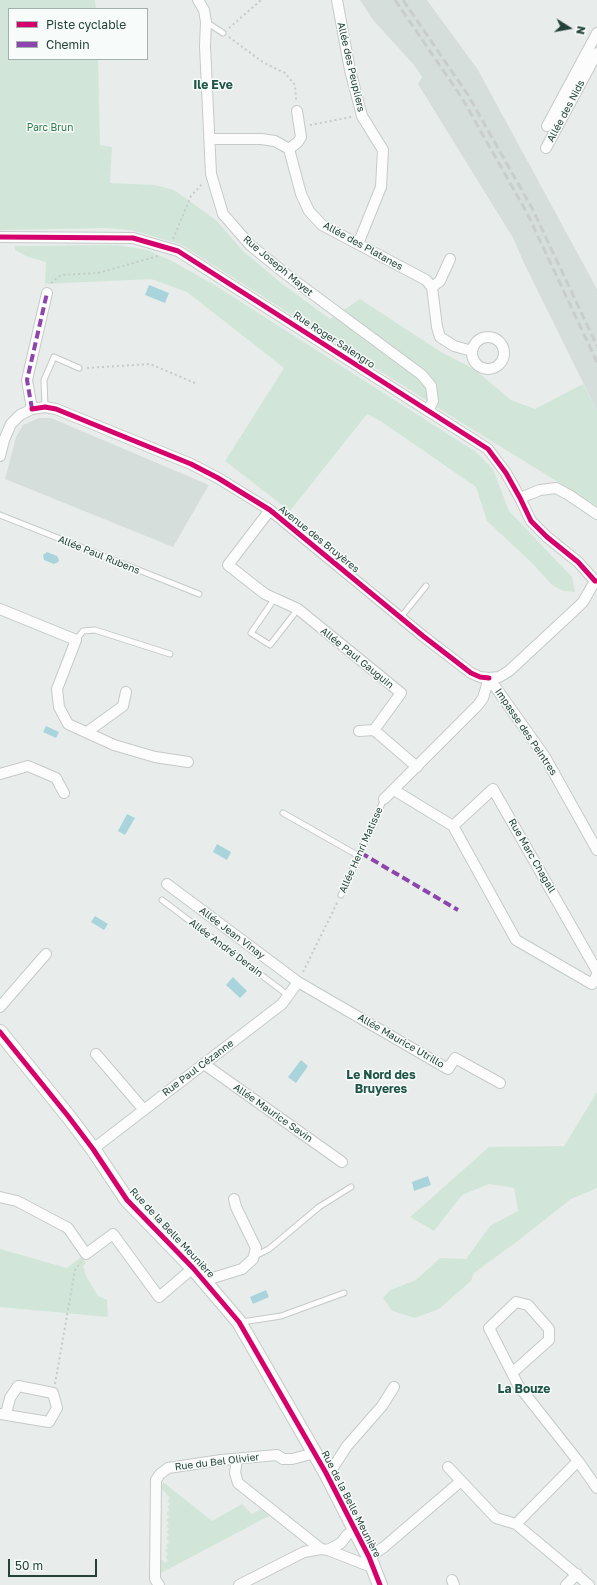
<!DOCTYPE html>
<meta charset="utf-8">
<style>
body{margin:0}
#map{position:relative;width:597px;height:1585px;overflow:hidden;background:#e8edeb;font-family:"Golos Text",sans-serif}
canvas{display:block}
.legend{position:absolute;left:8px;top:8px;width:140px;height:52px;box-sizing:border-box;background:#f7fbf9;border:1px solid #a3b1ad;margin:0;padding:5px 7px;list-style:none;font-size:12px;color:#24423a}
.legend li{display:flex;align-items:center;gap:8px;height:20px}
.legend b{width:20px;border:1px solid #a3b1ad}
.north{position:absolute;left:549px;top:8px;width:40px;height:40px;-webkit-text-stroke:3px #f7fbf9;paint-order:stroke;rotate:101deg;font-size:11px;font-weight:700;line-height:16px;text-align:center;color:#24423a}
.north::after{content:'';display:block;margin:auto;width:14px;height:18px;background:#24423a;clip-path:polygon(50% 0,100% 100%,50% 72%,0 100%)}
.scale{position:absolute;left:8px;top:1559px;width:89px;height:18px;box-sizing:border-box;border:2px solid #24423a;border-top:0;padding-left:5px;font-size:12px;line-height:14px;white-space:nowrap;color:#24423a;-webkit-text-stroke:3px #f7fbf9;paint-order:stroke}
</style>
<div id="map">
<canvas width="597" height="1585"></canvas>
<ul class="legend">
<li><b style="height:5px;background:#d6006c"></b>Piste cyclable</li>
<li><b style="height:5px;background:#8e44ad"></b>Chemin</li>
</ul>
<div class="north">N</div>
<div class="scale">50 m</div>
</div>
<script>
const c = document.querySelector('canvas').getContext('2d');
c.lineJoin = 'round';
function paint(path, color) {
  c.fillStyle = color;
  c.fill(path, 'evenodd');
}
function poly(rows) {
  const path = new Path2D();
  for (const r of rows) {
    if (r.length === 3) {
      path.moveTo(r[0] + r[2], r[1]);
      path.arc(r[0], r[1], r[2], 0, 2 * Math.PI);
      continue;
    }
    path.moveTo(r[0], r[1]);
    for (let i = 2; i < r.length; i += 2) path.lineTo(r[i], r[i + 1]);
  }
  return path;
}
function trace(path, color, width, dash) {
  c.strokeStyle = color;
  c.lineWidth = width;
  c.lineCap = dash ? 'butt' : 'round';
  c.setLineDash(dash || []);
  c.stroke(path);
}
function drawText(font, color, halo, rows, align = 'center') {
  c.font = font + ' "Golos Text",sans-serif';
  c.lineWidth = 3;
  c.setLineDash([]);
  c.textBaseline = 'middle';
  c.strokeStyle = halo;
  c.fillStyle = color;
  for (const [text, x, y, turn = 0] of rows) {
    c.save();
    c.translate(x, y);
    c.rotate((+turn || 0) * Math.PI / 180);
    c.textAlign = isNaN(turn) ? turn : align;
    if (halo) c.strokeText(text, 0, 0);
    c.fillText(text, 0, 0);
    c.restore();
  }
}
const built = poly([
 [360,0,427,0,478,70,597,289,597,411,524,263,513,238,418,84,422,77,414,65,373,20],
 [39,418,51,418,209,485,173,547,5,479,16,437,23,425]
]);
const green = poly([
 [0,0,95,0,96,9,9,9,9,59,98,59,100,145,112,147,110,183,155,185,174,190,216,220,243,251,280,282,330,319,360,299,441,352,474,369,511,400,535,409,583,384,597,411,597,506,454,418,180,244,131,230,106,228,0,230],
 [117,245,147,250,172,261,213,284,476,452,493,469,509,511,572,577,575,592,563,591,552,585,533,564,487,521,476,487,382,422,367,414,290,511,225,461,284,368,187,292,151,279,45,284,46,262,28,257,15,250,14,246],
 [597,1092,597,1188,571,1199,519,1240,474,1273,471,1281,439,1309,415,1318,392,1311,383,1298,390,1290,416,1280,440,1258,466,1259,490,1226,518,1211,514,1188,489,1184,462,1195,434,1231,410,1217,489,1147,564,1146],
 [0,1249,67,1268,81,1257,86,1263,83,1266,86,1276,98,1296,107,1300,108,1317,0,1307],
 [163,1482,212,1521,242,1504,252,1514,261,1509,269,1516,159,1574,159,1557,165,1563,168,1560,165,1557,168,1554,165,1551,168,1548,166,1545,169,1542,166,1538,169,1535,166,1532,169,1529,166,1526,169,1523,166,1520,169,1517,166,1513,170,1510,167,1507,170,1504,167,1501,170,1498,161,1488]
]);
const water = poly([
 [149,285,169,293,165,303,145,295],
 [47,552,57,556,59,560,58,562,54,564,44,560,43,555],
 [46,726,59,732,56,738,43,732],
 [127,814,135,818,125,835,118,831],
 [217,844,231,852,227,860,213,852],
 [95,916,108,924,104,930,91,922],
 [233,977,247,991,240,998,226,985],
 [301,1060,308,1066,296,1083,288,1077],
 [428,1176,431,1185,414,1191,412,1182],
 [266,1290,269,1297,253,1304,250,1297]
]);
const path = poly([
 [229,28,261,0],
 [229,37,264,63,285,73,295,85,296,100],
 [310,125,351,117],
 [173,239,191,196,202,184],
 [51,283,61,275,98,273,158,256],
 [87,368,150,364,195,383],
 [303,972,338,901],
 [55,1384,75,1270,81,1262]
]);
const lane = poly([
 [206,22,223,33],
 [45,407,44,380,54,357,79,368],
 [0,515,199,594],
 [275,598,251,633,270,645,298,609],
 [401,617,426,586],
 [76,640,83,631,95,630,170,654],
 [283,813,359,856],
 [341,895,384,799],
 [162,900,289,996],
 [255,1256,269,1249,319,1207,351,1187],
 [242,1322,281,1316,344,1293]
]);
const street = poly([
 [198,0,204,10,206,22,205,46,211,174,223,214,250,245,287,275,422,375,431,386,433,401,428,411],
 [337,0,350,70,362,116,383,150,381,187,358,244],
 [547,126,597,33],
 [210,139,261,139,275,141,289,149,301,194,309,211,322,225,426,280,432,287],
 [546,148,597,53],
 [289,149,298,142,301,137,297,111],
 [0,237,133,238,178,251,488,449,506,473,520,498,531,521,547,537,578,562,595,581],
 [450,259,440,281,432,287,437,327,440,337,454,346,472,351],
 [488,353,16],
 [32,409,27,380,47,293],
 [0,456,4,440,11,424,20,415,32,409,45,407,56,409,191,464,218,478,270,510,423,636,471,673,480,677,489,678,499,677,509,671,579,606,583,602,595,581],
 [520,498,540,490,556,488,569,495,597,514],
 [270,510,228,565,265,594,298,609,401,693,374,730,359,731],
 [0,609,76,640,57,689,59,707,68,724,114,745,155,757,188,762],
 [489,678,545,757,597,850],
 [374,730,417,767],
 [87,732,123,706,126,692],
 [0,774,28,766,56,778,64,793],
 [394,790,453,826,516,940,592,984,597,975],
 [384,799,478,705,483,698,489,678],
 [453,826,493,789,597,971],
 [167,884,298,982,448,1069,455,1058,500,1083],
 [0,1007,46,954],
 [96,1054,144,1110],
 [204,1064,342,1162],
 [93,1149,282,1004,298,982],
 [0,1197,17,1201,68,1228,86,1254,113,1234,159,1297,193,1268],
 [203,1281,242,1269,253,1259,256,1248,236,1207,234,1199],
 [512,1373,549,1340,549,1329,528,1305,516,1302,489,1328,518,1385,578,1461,516,1524],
 [0,1414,49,1422,57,1408,53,1393,18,1386,10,1398,6,1414],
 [237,1459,235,1473,238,1483,321,1549],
 [578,1461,597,1488],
 [448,1467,496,1518,516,1524,589,1585],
 [326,1473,334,1466,347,1446,382,1406,394,1387],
 [328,1550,341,1543,347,1535,355,1530],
 [369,1557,384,1547,461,1481],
 [452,1580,454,1585],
 [159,1585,155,1579,156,1480,160,1474,168,1468,221,1460,277,1455,283,1459,292,1459,315,1453],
 [239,1585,304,1552,321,1549,328,1550,374,1568],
 [566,1585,577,1574]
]);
const secondary = poly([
 [0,1032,68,1116,93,1149,127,1200,193,1268,239,1322,326,1473,369,1557,380,1585]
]);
const rail = poly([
 [395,0,462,98,527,213,597,362],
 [403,0,468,95,533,210,597,346]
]);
const quiet = poly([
 [32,409,27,380,47,293],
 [361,853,458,910]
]);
const cycleway = poly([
 [0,237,133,238,178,251,488,449,506,473,520,498,531,521,547,537,578,562,595,581,597,581],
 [32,409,45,407,56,409,191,464,218,478,270,510,423,636,471,673,480,677,489,678],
 [0,1032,68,1116,93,1149,127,1200,193,1268,239,1322,326,1473,369,1557,380,1585]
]);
const streetNames = [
 ["Allée des Peupliers",351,67,77],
 ["Allée des Nids",566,111,-62],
 ["Allée des Platanes",363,246,29],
 ["Rue Joseph Mayet",278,266,40],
 ["Rue Roger Salengro",334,340,33],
 ["Avenue des Bruyères",319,539,39],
 ["Allée Paul Rubens",99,555,22],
 ["Allée Paul Gauguin",357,658,39],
 ["Impasse des Peintres",526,732,56],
 ["Allée Henri Matisse",361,850,-66],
 ["Rue Marc Chagall",532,856,60],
 ["Allée Jean Vinay",232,933,37],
 ["Allée André Derain",226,948,37],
 ["Allée Maurice Utrillo",401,1041,30],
 ["Rue Paul Cézanne",198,1068,-37],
 ["Allée Maurice Savin",273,1113,35],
 ["Rue de la Belle Meunière",172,1233,47],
 ["Rue du Bel Olivier",217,1462,-7],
 ["Rue de la Belle Meunière",351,1504,63]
];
const parkNames = [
 ["Parc Brun",50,128]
];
const quarterNames = [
 ["Ile Eve",213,85],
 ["Le Nord des",381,1075],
 ["Bruyeres",381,1089],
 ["La Bouze",524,1389]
];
paint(built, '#d6dedb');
paint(green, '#d1e6d8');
paint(water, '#a9d4db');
trace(lane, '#c5cac8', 7);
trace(street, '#c5cac8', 12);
trace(secondary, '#c3cbc8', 16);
trace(path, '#c3ccca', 2, [2, 3]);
trace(lane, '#fcfcfc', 5);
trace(street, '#fcfcfc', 10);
trace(secondary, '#fcfcfc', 14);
trace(rail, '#c9cdcc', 3, [8, 4]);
trace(quiet, '#8e44ad', 4, [8, 4]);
trace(cycleway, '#d6006c', 5);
drawText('10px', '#24423a', '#f7fbf9', streetNames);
drawText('10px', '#2d7a4b', '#f7fbf9', parkNames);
drawText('bold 12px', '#1f5548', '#f7fbf9', quarterNames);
</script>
